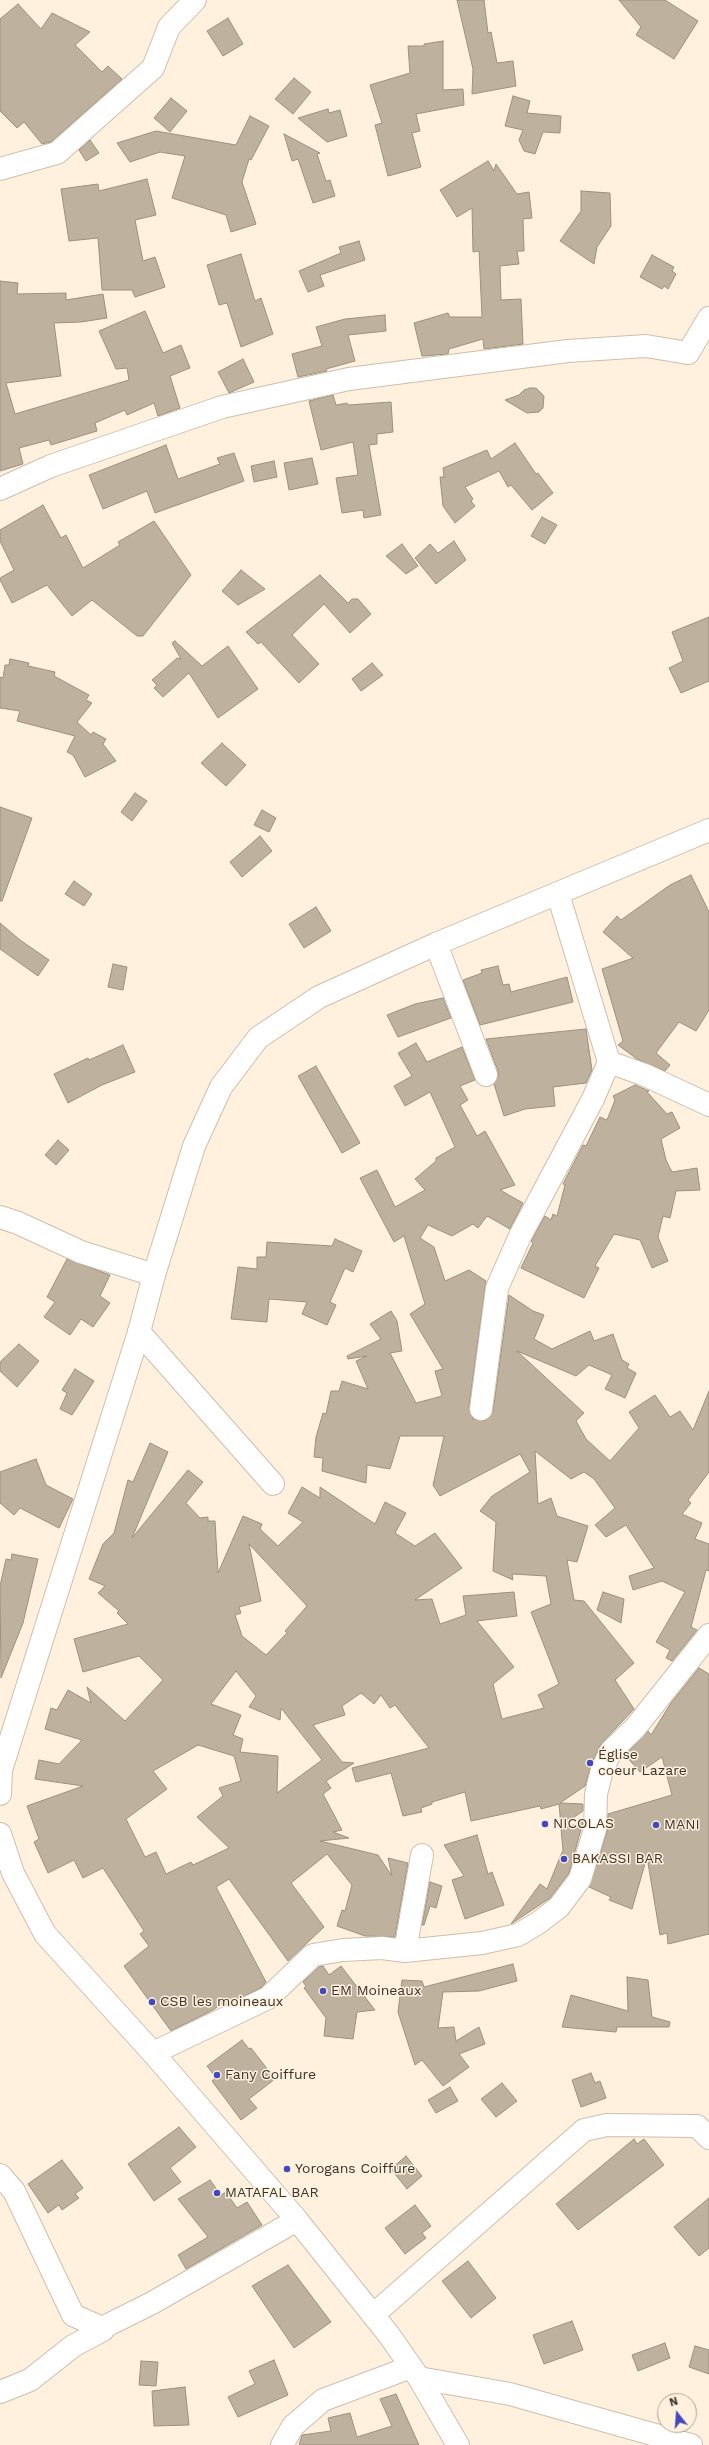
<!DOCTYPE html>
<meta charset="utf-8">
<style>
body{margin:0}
#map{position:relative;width:709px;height:2445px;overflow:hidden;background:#fff1de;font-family:"Work Sans",sans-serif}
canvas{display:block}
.north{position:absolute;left:657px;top:2393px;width:40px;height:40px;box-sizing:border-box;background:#fff1de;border:1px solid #b0a597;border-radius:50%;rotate:343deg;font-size:11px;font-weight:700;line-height:16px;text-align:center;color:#39342c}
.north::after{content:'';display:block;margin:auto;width:14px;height:18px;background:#4448bd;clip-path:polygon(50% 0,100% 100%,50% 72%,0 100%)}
</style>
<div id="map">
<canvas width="709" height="2445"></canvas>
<div class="north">N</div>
</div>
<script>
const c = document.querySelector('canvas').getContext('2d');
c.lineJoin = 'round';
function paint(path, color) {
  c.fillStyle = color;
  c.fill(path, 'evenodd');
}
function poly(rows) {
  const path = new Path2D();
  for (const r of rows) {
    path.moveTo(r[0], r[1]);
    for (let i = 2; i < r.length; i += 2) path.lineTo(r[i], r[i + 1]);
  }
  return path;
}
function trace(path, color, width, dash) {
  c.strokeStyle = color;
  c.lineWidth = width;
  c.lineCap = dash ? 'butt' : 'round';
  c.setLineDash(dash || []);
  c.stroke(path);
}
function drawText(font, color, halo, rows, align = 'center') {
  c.font = font + ' "Work Sans",sans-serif';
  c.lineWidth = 3;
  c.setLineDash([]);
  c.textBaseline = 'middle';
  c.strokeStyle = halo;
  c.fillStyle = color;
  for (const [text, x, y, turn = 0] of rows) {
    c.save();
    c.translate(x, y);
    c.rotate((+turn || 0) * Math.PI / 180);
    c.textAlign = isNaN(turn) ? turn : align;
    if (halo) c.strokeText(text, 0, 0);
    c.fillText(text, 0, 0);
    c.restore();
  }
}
const building = poly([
 [457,0,484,0,488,33,491,32,497,63,513,61,516,86,472,94,473,69,457,0],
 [619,0,665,0,698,21,674,59,636,35,641,27,619,0],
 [18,4,41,29,52,13,90,32,75,45,102,72,108,66,122,79,51,142,42,144,24,122,17,128,0,111,0,19,18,4],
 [228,18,243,44,223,56,207,31,228,18],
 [443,41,443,90,463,89,464,105,416,114,420,131,412,133,421,167,388,176,375,125,382,123,370,85,410,73,408,46,424,46,424,44,443,41],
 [294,78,311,92,293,114,275,99,294,78],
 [513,96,530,101,527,113,561,116,560,133,543,132,535,154,524,151,519,140,523,130,505,126,513,96],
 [171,98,187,111,170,132,154,118,171,98],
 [328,109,329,113,340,110,347,136,327,142,298,118,328,109],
 [250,116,269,126,251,160,249,159,242,182,256,224,231,232,226,215,172,198,185,156,160,152,130,162,117,143,156,131,236,145,250,116],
 [284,134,320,153,317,154,326,181,330,180,335,196,313,203,298,159,292,161,284,134],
 [90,140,99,153,86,161,79,150,90,140],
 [488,161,494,171,496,164,517,194,529,192,532,218,523,219,524,251,517,251,519,264,500,266,501,300,521,299,523,344,484,349,483,339,449,349,448,354,422,356,414,323,448,313,450,317,482,317,479,251,473,252,472,208,457,217,440,190,488,161],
 [147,179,156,215,135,220,143,261,155,257,165,287,135,297,132,290,102,290,98,238,69,241,61,189,98,184,99,191,147,179],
 [581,191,610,193,611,226,597,247,594,264,560,241,581,211,581,191],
 [359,241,365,260,320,275,324,286,308,292,299,271,341,253,339,247,359,241],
 [241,254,255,301,261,298,273,334,241,347,227,303,219,305,207,265,241,254],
 [652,255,674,267,672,271,676,274,668,289,664,286,662,289,640,277,652,255],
 [0,281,18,283,17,294,66,293,66,300,103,294,107,318,81,322,54,323,61,376,6,383,15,414,129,380,127,368,116,369,99,331,145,311,163,353,181,345,190,368,170,376,180,408,158,416,154,403,127,415,125,410,95,423,97,431,51,445,49,440,19,448,23,464,0,471,0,281],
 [385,315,386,331,348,335,355,361,326,369,327,371,298,377,292,354,322,346,316,327,345,319,385,315],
 [243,359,254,382,229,393,218,372,243,359],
 [530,388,536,388,544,396,543,408,539,412,527,413,505,400,519,395,524,390,530,388],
 [333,395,336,405,347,403,348,405,391,402,393,432,377,434,377,444,369,445,381,515,364,518,363,510,342,513,336,478,358,475,353,442,321,450,309,401,333,395],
 [515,443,536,474,538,473,553,493,532,510,511,485,508,487,499,471,465,487,473,499,471,501,475,506,455,523,443,506,440,477,444,477,443,468,487,450,491,459,515,443],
 [166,445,178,479,220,464,217,458,234,453,244,481,155,513,147,491,103,509,89,475,166,445],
 [312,458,318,484,289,490,284,463,312,458],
 [274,461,277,477,254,482,251,466,274,461],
 [43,505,61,538,66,535,83,568,120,545,118,542,154,521,191,575,143,636,137,636,92,600,72,616,47,585,12,603,0,580,0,578,14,570,0,541,0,530,43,505],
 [542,517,557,525,545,544,531,536,542,517],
 [454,541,466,560,436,584,415,558,430,544,438,553,454,541],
 [402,544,418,566,406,574,386,556,402,544],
 [241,570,265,589,238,605,222,591,241,570],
 [320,575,348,603,352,599,358,599,371,614,350,633,324,604,292,635,319,664,299,683,261,642,258,644,246,632,320,575],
 [709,617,709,681,681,693,669,668,683,661,672,632,709,617],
 [175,641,202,666,228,646,258,689,218,718,189,673,163,697,154,688,157,685,152,680,177,658,181,659,172,643,175,641],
 [10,659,29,663,28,666,55,672,54,676,89,695,86,700,92,703,77,722,91,735,93,732,106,739,103,744,116,761,85,777,73,755,67,752,75,736,17,721,20,711,0,708,0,677,3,678,5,665,9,665,10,659],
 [372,663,383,675,361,691,352,679,372,663],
 [222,743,246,765,226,786,201,763,222,743],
 [135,793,147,801,132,821,121,812,135,793],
 [0,807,32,818,2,901,0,901,0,807],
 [262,810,276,818,269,832,254,825,262,810],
 [260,836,272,851,242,877,230,862,260,836],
 [691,875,709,912,709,1010,696,1031,679,1022,656,1053,670,1065,665,1071,637,1059,618,1045,623,1041,602,969,633,958,603,932,617,916,621,920,670,885,691,875],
 [74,881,92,894,84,906,65,894,74,881],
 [316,907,331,931,304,948,289,924,316,907],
 [0,923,20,940,49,960,38,976,0,949,0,923],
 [113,964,127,967,123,990,108,987,113,964],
 [498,966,503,985,509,984,511,992,567,977,573,1002,480,1025,463,980,482,973,481,970,498,966],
 [443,998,451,1018,398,1037,387,1015,415,1004,443,998],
 [586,1029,592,1070,586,1083,553,1087,555,1106,525,1109,504,1116,494,1084,498,1077,498,1071,486,1039,586,1029],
 [416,1043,427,1062,462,1047,475,1080,460,1086,468,1100,460,1105,477,1136,485,1131,515,1185,500,1190,523,1203,510,1229,487,1216,478,1228,473,1224,452,1236,428,1225,420,1238,434,1247,445,1281,469,1270,486,1281,469,1407,473,1419,485,1421,493,1411,509,1295,533,1311,544,1315,534,1339,552,1349,590,1331,594,1341,613,1334,622,1360,629,1364,627,1368,636,1373,625,1398,605,1389,612,1375,589,1365,576,1376,517,1351,584,1413,576,1421,586,1439,610,1461,639,1428,629,1412,655,1395,670,1417,680,1411,693,1430,709,1391,709,1472,688,1500,691,1503,682,1514,702,1523,695,1539,709,1544,709,1571,706,1570,691,1627,697,1630,672,1661,666,1658,670,1650,656,1642,685,1592,662,1581,633,1590,629,1576,654,1568,626,1525,606,1537,595,1525,615,1508,594,1479,584,1472,571,1479,535,1451,538,1504,551,1498,557,1516,588,1526,577,1562,567,1560,574,1600,584,1601,634,1663,615,1680,634,1709,600,1745,591,1765,585,1786,560,1803,583,1804,583,1811,561,1826,559,1804,541,1809,540,1806,471,1821,465,1792,432,1802,432,1804,421,1808,422,1812,403,1816,391,1773,356,1782,352,1768,429,1748,395,1705,390,1708,381,1695,374,1704,361,1693,342,1706,345,1715,313,1725,342,1762,354,1763,326,1781,331,1788,323,1794,342,1830,333,1832,349,1838,320,1841,378,1855,392,1876,388,1858,408,1863,395,1937,365,1936,337,1926,342,1910,345,1911,352,1885,327,1854,291,1883,324,1927,288,1961,229,1879,216,1887,266,1982,261,1988,225,2005,224,2002,213,2010,171,2031,124,1966,149,1946,140,1934,144,1931,103,1868,83,1878,74,1860,48,1873,34,1842,39,1839,27,1806,83,1786,35,1779,39,1760,59,1764,82,1740,45,1729,51,1708,57,1710,68,1690,91,1703,87,1687,125,1721,163,1680,139,1656,83,1672,74,1639,128,1624,117,1613,119,1611,98,1593,105,1586,89,1579,103,1544,114,1533,128,1480,133,1482,150,1443,168,1452,132,1538,188,1470,203,1482,186,1503,200,1518,208,1517,208,1521,215,1521,218,1573,243,1516,262,1524,260,1529,278,1546,303,1522,288,1513,302,1487,320,1498,320,1487,375,1524,385,1502,406,1513,395,1533,415,1546,435,1533,462,1568,415,1600,432,1599,440,1624,466,1615,463,1596,514,1592,517,1616,477,1621,514,1667,493,1684,502,1719,544,1708,538,1695,559,1684,531,1612,551,1604,546,1576,512,1574,513,1580,493,1571,496,1522,480,1511,492,1496,530,1472,520,1454,440,1496,433,1485,444,1436,400,1436,390,1469,367,1465,366,1483,322,1471,323,1458,314,1457,316,1437,323,1413,326,1414,331,1391,339,1391,342,1381,368,1389,356,1361,367,1356,348,1359,347,1356,381,1339,370,1324,391,1311,397,1321,402,1351,390,1353,416,1403,442,1396,435,1371,443,1369,410,1314,425,1304,404,1236,394,1242,360,1178,377,1170,395,1207,425,1190,415,1179,436,1161,436,1158,455,1147,430,1092,405,1106,394,1086,412,1076,398,1053,416,1043],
 [249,1544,307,1606,285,1631,287,1633,266,1655,242,1636,235,1615,241,1613,239,1607,261,1601,249,1544],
 [236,1671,256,1696,249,1707,280,1720,281,1708,322,1760,277,1793,278,1756,240,1752,243,1739,233,1735,241,1715,211,1704,236,1671],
 [198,1745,234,1756,241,1781,219,1788,223,1796,197,1817,229,1848,193,1865,191,1862,166,1874,156,1852,145,1857,126,1819,167,1789,153,1771,198,1745],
 [123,1045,135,1072,102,1085,68,1103,54,1074,88,1058,89,1060,123,1045],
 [316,1066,360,1143,342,1153,298,1076,316,1066],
 [635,1085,649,1091,647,1092,667,1114,672,1112,680,1128,661,1139,666,1160,672,1172,697,1168,700,1190,676,1191,670,1218,663,1216,658,1237,668,1261,652,1268,640,1240,614,1234,595,1266,599,1268,584,1298,521,1268,533,1243,531,1241,545,1216,551,1220,553,1214,557,1216,565,1185,563,1184,583,1145,586,1146,600,1117,607,1120,615,1100,613,1096,635,1085],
 [58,1140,69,1150,56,1165,45,1155,58,1140],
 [335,1239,362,1251,353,1272,345,1268,330,1302,336,1305,327,1325,302,1314,307,1302,269,1299,267,1322,231,1319,238,1267,257,1269,257,1257,266,1257,267,1242,332,1246,335,1239],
 [67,1259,110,1275,100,1296,110,1303,93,1327,81,1319,70,1335,44,1317,55,1302,47,1297,67,1259],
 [19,1344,39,1361,17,1387,0,1371,0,1362,19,1344],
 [75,1369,94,1381,72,1415,60,1409,67,1393,62,1390,75,1369],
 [36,1459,46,1485,73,1499,59,1528,20,1508,14,1515,0,1503,0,1472,36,1459],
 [12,1554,38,1559,23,1623,1,1678,0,1586,6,1559,11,1560,12,1554],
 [603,1592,624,1599,621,1623,597,1610,603,1592],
 [699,1668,709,1674,709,1934,668,1944,667,1933,660,1935,647,1857,632,1909,609,1900,611,1897,589,1887,607,1832,608,1814,672,1795,662,1757,640,1772,625,1755,648,1731,651,1735,671,1703,699,1668],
 [583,1822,569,1873,550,1898,511,1924,540,1884,547,1889,563,1850,561,1829,583,1822],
 [477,1835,488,1874,492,1872,504,1905,465,1919,452,1880,464,1876,444,1845,477,1835],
 [430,1882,442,1886,436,1908,430,1906,424,1925,422,1925,430,1882],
 [513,1964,517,1981,479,1991,443,1992,438,2028,454,2027,456,2041,479,2027,485,2044,459,2054,469,2067,443,2086,422,2060,415,2065,398,2012,402,1980,422,1981,424,1987,513,1964],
 [323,1966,329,1975,341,1966,375,2010,357,2012,353,2039,324,2036,326,2018,304,1988,306,1986,303,1982,319,1967,323,1966],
 [627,1977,648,1980,652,2017,670,2022,669,2027,617,2027,616,2032,562,2027,571,1995,628,2011,627,1977],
 [242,2040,249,2049,251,2048,275,2079,249,2099,257,2108,241,2120,212,2081,216,2078,207,2066,242,2040],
 [591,2073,595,2083,600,2081,606,2098,581,2107,572,2080,591,2073],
 [502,2083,517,2101,496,2117,481,2099,502,2083],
 [450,2087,458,2101,436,2113,428,2100,450,2087],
 [179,2127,196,2147,170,2168,181,2182,154,2201,128,2164,179,2127],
 [634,2139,637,2144,644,2139,664,2165,578,2230,556,2204,634,2139],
 [406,2156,422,2176,407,2189,391,2169,406,2156],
 [62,2160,83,2188,75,2194,79,2198,62,2210,59,2205,48,2213,28,2184,62,2160],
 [210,2180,221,2195,226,2192,237,2208,247,2202,262,2225,186,2269,178,2255,208,2237,178,2199,210,2180],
 [709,2198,709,2248,699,2256,674,2227,709,2198],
 [415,2205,431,2226,422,2233,426,2238,405,2254,385,2228,415,2205],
 [468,2261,496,2298,471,2318,442,2281,468,2261],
 [288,2265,331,2322,294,2348,252,2286,288,2265],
 [572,2321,583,2350,544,2364,533,2335,572,2321],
 [665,2343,670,2358,638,2371,632,2355,665,2343],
 [695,2346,709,2350,709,2374,689,2367,695,2346],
 [274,2360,288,2395,238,2417,228,2397,255,2384,249,2371,274,2360],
 [141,2361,158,2362,156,2386,139,2385,141,2361],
 [185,2387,189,2425,154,2426,152,2391,185,2387],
 [396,2394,419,2445,299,2445,302,2435,331,2431,328,2418,350,2413,357,2437,392,2426,380,2399,396,2394]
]);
const minor = poly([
 [0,169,57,153,153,68,169,27,195,0],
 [0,489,51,466,222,407,349,379,568,351,646,346,688,353,709,318],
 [558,894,609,1062,645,1075,709,1105],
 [436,944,486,1075],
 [0,1217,18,1223,81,1252,154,1275],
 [139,1332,273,1484],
 [481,1409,497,1288,520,1236,593,1099,609,1062],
 [405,1951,422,1855],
 [153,2053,268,1998,313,1955,343,1950,382,1948,405,1951,482,1943,518,1935,538,1923,559,1907,580,1879,595,1829,596,1794,602,1770,611,1751,635,1728,709,1635],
 [0,2175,14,2191,73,2315,102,2328],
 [373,2315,584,2130,607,2125,697,2126,709,2138],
 [419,2378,510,2394,691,2445],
 [0,2392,30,2380,73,2346,103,2330,102,2328,152,2303,297,2220],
 [282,2445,293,2426,323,2400,411,2367]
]);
const major = poly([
 [0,1794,1,1770,139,1332,154,1275,194,1146,221,1087,258,1038,319,997,436,944,709,830],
 [0,1834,13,1873,45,1934,153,2053,297,2220,389,2335,419,2378,458,2445]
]);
const markers = [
 [590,1763,4,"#4448bd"],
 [545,1824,4,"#4448bd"],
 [656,1825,4,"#4448bd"],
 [564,1859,4,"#4448bd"],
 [323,1991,4,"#4448bd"],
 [152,2002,4,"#4448bd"],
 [217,2075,4,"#4448bd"],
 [287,2169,4,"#4448bd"],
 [217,2193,4,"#4448bd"]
];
const poiNames = [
 ["Église",598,1755],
 ["coeur Lazare",598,1771],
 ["NICOLAS",553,1824],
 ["MANI",664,1825],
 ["BAKASSI BAR",572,1859],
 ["EM Moineaux",331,1991],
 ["CSB les moineaux",160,2002],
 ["Fany Coiffure",225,2075],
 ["Yorogans Coiffure",295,2169],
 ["MATAFAL BAR",225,2193]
];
paint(building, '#beb19e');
trace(building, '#9d907e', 1);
trace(minor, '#ccbfac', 24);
trace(major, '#ccbfac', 24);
trace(minor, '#fff', 22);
trace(major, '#fff', 22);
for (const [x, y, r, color] of markers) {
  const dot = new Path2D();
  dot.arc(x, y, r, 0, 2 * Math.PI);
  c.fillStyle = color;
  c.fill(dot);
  trace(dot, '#fff1de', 1.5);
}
drawText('14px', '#39342c', '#fff1de', poiNames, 'left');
</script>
